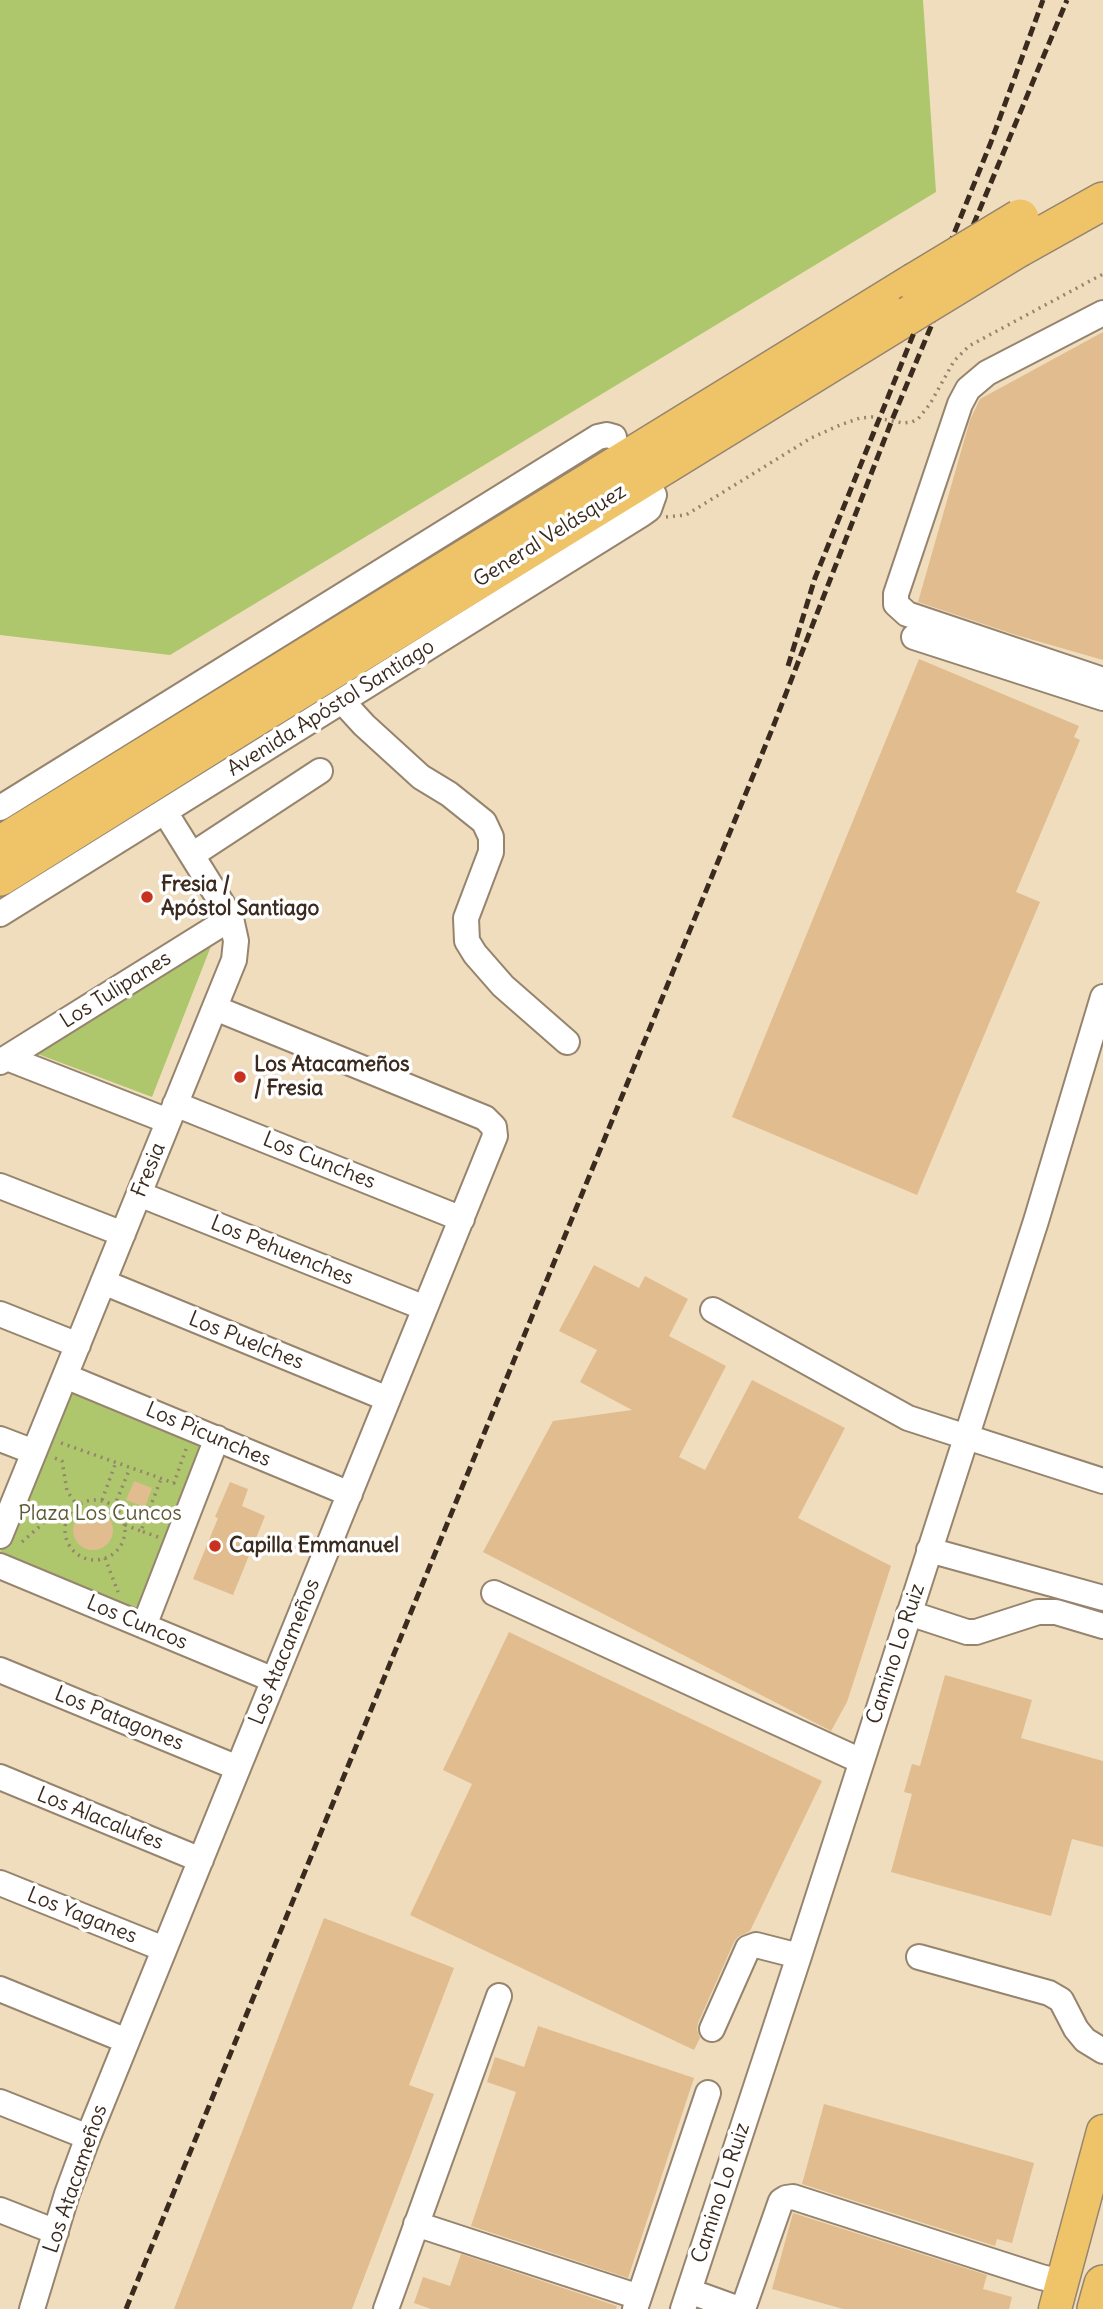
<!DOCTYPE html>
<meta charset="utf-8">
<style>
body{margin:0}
canvas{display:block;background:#f0ddbd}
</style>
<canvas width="1103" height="2309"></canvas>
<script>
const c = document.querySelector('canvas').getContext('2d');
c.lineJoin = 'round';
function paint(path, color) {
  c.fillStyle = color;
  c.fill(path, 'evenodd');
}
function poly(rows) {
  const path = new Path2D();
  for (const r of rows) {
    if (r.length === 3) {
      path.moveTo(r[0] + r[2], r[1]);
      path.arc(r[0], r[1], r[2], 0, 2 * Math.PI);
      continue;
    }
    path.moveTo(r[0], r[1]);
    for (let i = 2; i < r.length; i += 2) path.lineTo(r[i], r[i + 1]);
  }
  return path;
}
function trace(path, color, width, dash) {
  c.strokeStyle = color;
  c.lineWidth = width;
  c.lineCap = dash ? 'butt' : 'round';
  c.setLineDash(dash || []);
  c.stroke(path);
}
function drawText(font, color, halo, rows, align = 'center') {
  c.font = font + ' Delius,sans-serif';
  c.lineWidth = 7;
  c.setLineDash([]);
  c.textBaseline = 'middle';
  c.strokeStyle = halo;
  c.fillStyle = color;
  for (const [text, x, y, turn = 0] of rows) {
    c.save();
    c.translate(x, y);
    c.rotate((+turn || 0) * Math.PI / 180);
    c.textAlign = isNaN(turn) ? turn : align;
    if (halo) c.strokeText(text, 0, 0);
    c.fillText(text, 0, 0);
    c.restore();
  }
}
const green = poly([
 [0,0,923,0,936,192,170,655,0,635],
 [213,941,152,1097,35,1053],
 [70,1383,211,1442,143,1620,0,1560,0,1552]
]);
const building = poly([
 [1103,332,1103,660,1016,635,918,602,970,420,980,399],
 [919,659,1079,726,1074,737,1080,740,1016,892,1040,902,917,1195,732,1117],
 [594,1265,639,1288,645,1276,688,1299,669,1336,726,1366,679,1457,705,1470,752,1380,845,1428,798,1518,891,1566,847,1702,831,1731,483,1552,553,1421,632,1410,580,1382,597,1350,559,1331],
 [134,1481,152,1488,145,1507,126,1500],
 [230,1482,248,1489,242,1506,265,1516,233,1595,193,1579,218,1518,215,1517],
 [93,1530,20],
 [509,1632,822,1781,750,1931,738,1937,734,1942,698,2023,697,2030,700,2038,694,2050,410,1915,472,1784,443,1770],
 [945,1675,1032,1700,1021,1738,1103,1761,1103,1847,1072,1839,1051,1916,891,1872,912,1794,904,1792,912,1764,920,1766],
 [324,1918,454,1968,409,2085,434,2094,352,2309,174,2309],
 [538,2026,694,2078,628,2278,471,2226,516,2092,487,2082,495,2057,524,2067],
 [824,2104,1034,2163,1012,2243,997,2239,995,2246,802,2184],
 [793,2213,987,2275,983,2289,1012,2297,1009,2309,843,2309,772,2289],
 [461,2254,617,2306,616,2309,431,2309,414,2303,423,2277,450,2286]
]);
const path = poly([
 [666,517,686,515,811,438,840,425,860,418,872,417,903,423,912,422,918,419,930,404,954,361,969,346,1103,274],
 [61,1443,174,1483,186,1449],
 [55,1458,62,1461,67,1491,77,1505],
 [102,1500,116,1462],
 [95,1530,30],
 [114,1507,130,1468],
 [125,1525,141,1531],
 [158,1537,141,1531,161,1479],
 [22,1542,56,1512,68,1517],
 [105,1558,118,1592]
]);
const minor = poly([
 [1103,313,987,373,968,389,960,404,896,594,896,604,907,614,1103,680],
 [914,637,1103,698],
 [342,701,364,725,421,777,449,794,484,822,491,837,491,852,466,918,467,941,475,954,503,986,567,1042],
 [0,808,598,437,607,435,614,437],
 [192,855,320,771],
 [0,914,642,514,649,509,654,495],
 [7,1058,168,1121],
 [0,1062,231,918],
 [175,1104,462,1219],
 [0,1186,123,1234],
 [139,1194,425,1308],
 [103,1282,388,1399],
 [713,1310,908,1418,1103,1481],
 [0,1314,78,1345],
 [65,1376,350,1494],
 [0,1439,34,1452],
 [0,1536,234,960,236,941,231,918,165,812],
 [929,1550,1103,1598],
 [0,1566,274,1680],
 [494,1593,861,1761],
 [909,1613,967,1632,976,1632,1038,1612,1056,1612,1103,1626],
 [144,1626,217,1438],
 [0,1670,238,1768],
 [0,1777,201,1860],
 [0,1883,164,1949],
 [919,1957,1049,1993,1061,2000,1076,2029,1085,2040,1103,2051],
 [0,1989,127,2041],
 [712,2029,748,1948,756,1945,799,1956],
 [0,2102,88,2137],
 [0,2210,56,2232],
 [416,2224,639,2297],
 [689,2291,739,2309],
 [32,2309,67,2194,88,2137,495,1136,494,1127,485,1118,215,1008],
 [386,2309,499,1996],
 [635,2309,708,2093],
 [683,2309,799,1956,1036,1221,1103,997],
 [743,2309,781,2201,786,2198,793,2197,1041,2277,1062,2282]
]);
const major = poly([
 [1055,2309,1103,2131]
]);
const highway = poly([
 [1019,248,1103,201],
 [0,845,914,282],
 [0,877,243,725,909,315],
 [1096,2309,1103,2284]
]);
const rail = poly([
 [788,666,815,578,991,142,1043,0],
 [126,2309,773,727,892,420,1067,0]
]);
const highwayBridge = poly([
 [914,282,1020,218],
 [909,315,1019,248]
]);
const markers = [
 [147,897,7,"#c8321e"],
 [240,1077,7,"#c8321e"],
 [215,1546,7,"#c8321e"]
];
const streetNames = [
 ["General Velásquez",550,536,-32],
 ["Avenida Apóstol Santiago",331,708,-32],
 ["Los Tulipanes",116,990,-32],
 ["Los Cunches",319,1161,22],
 ["Fresia",149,1170,-68],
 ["Los Pehuenches",282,1251,22],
 ["Los Puelches",246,1341,22],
 ["Los Picunches",208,1435,23],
 ["Los Cuncos",137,1623,23],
 ["Los Atacameños",285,1652,-68],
 ["Camino Lo Ruiz",896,1654,-72],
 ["Los Patagones",119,1719,22],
 ["Los Alacalufes",100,1819,22],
 ["Los Yaganes",82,1916,22],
 ["Los Atacameños",76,2179,-71],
 ["Camino Lo Ruiz",721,2193,-72]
];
const poiNames = [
 ["Fresia /",161,885],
 ["Apóstol Santiago",161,909],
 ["Los Atacameños",254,1065],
 ["/ Fresia",254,1089],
 ["Capilla Emmanuel",229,1546]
];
const parkNames = [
 ["Plaza Los Cuncos",100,1514]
];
paint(green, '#aec76d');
paint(building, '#e1bc8e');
trace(minor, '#96846e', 28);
trace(major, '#96846e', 35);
trace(highway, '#96846e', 40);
trace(path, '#96846e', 3.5, [2, 5]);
trace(minor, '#fff', 24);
trace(major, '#efc469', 32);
trace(highway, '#efc469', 37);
trace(rail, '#3b2a1e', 5, [10, 5]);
trace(highwayBridge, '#96846e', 40, []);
trace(highwayBridge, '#efc469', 37);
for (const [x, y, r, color] of markers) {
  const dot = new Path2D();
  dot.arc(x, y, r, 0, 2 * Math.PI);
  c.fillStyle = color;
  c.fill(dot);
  trace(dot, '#fff', 2.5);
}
drawText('21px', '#3b2a1e', '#fff', streetNames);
drawText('bold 21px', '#3b2a1e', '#fff', poiNames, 'left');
drawText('21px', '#5e5936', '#fff', parkNames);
</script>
